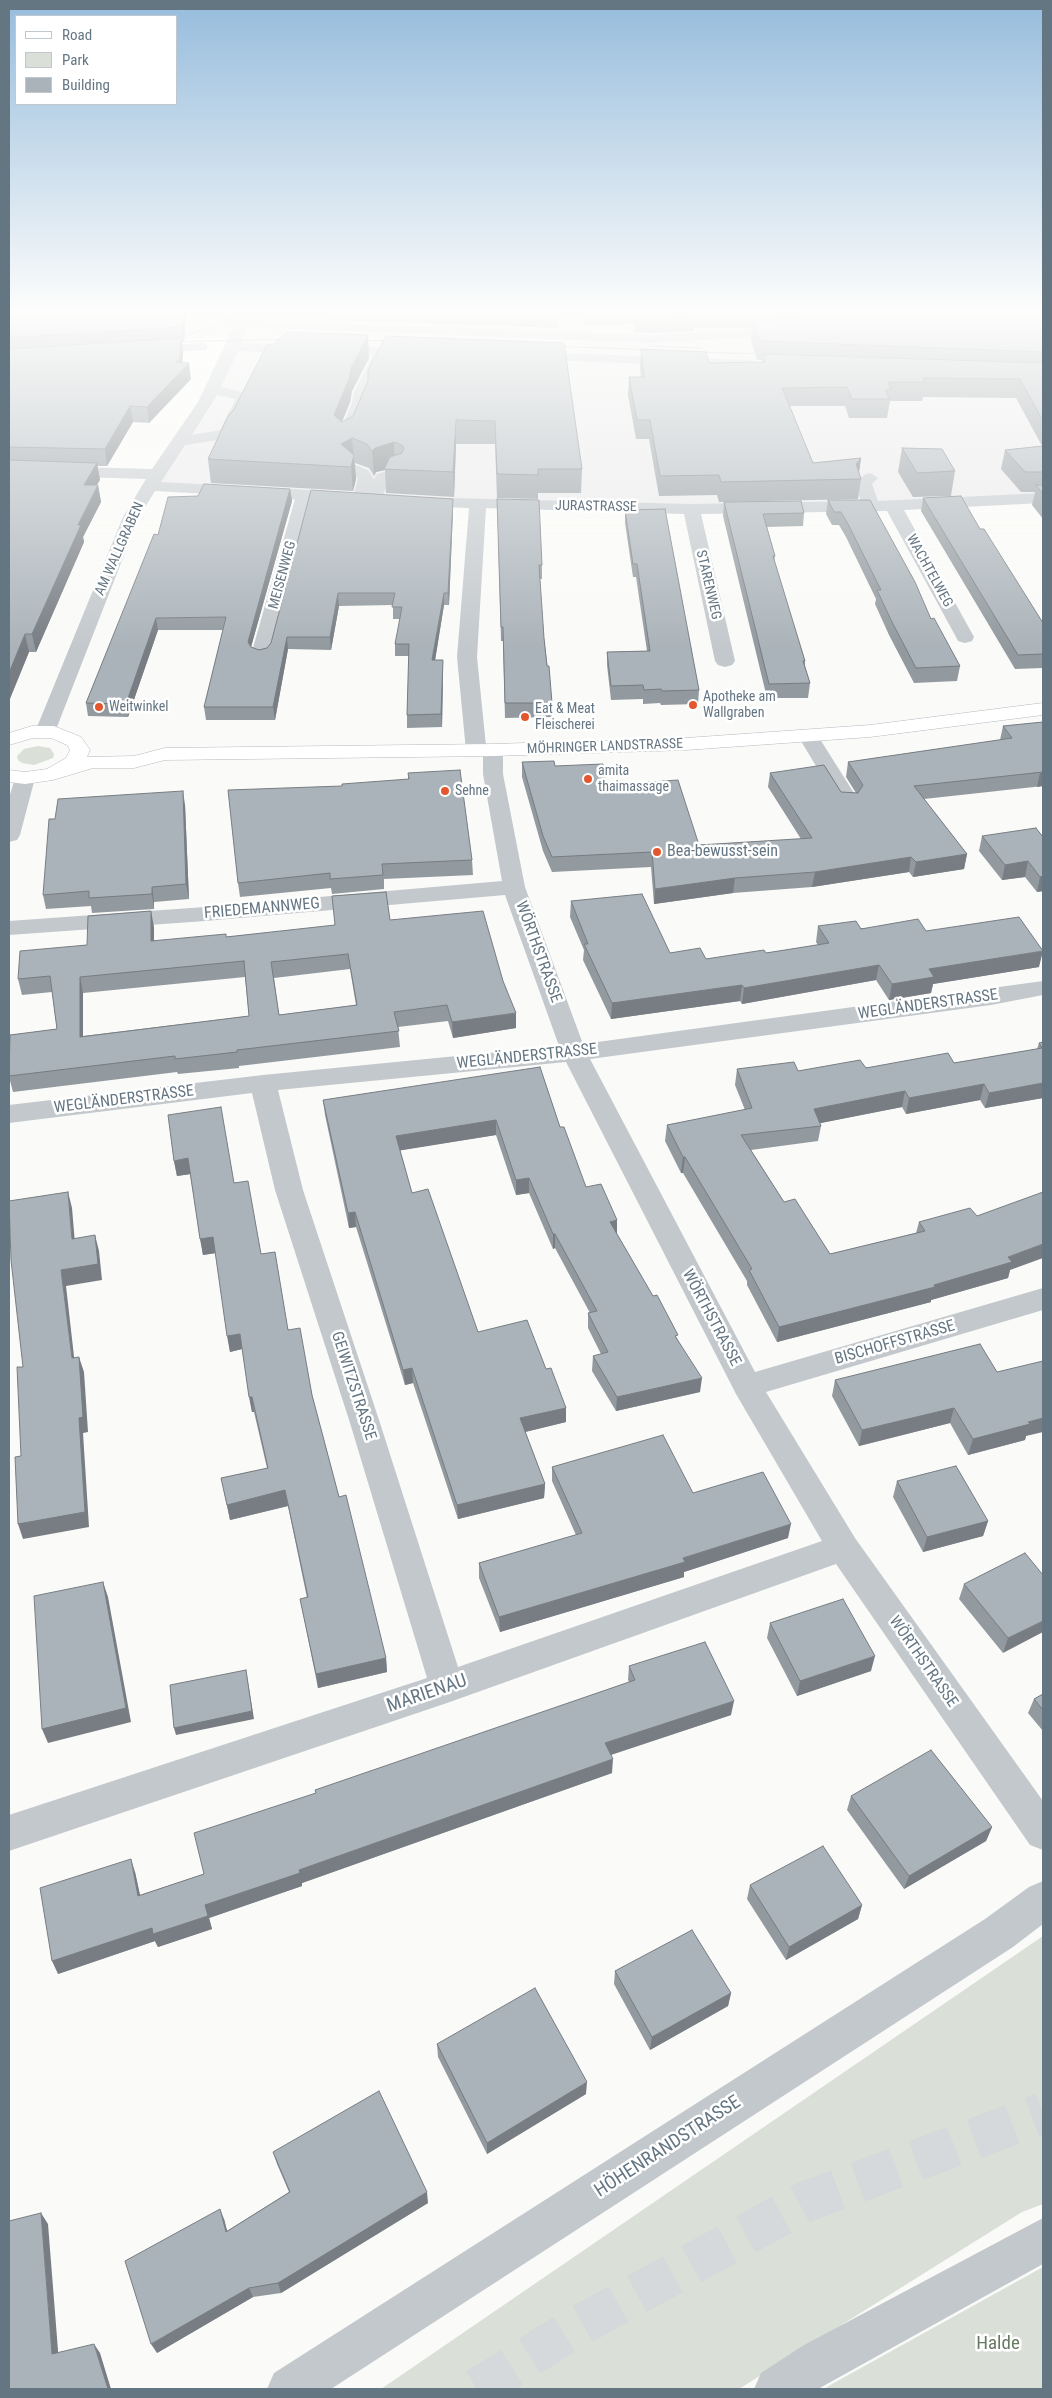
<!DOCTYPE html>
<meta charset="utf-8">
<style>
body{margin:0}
#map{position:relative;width:1052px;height:2398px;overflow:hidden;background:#fafaf8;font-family:"Roboto Condensed",sans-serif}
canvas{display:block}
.frame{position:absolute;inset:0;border:10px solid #657683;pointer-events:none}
.legend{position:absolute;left:15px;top:15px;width:162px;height:90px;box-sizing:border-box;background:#fff;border:1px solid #c1c8cd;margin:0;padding:6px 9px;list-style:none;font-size:15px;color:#657683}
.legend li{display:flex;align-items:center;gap:10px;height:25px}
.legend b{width:25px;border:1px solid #c1c8cd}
</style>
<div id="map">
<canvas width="1052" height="2398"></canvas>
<div class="frame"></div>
<ul class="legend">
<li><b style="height:6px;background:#fff"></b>Road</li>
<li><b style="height:14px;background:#dadfd7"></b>Park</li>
<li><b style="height:14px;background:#aab3b9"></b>Building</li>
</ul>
</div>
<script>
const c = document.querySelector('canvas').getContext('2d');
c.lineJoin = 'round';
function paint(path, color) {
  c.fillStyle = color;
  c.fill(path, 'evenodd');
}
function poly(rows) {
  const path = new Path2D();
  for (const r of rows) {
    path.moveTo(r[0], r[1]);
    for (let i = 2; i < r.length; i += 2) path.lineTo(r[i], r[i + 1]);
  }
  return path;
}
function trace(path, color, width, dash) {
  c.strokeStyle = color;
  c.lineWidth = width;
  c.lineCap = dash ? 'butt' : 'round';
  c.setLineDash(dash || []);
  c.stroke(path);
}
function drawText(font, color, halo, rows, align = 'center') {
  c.font = font + ' "Roboto Condensed",sans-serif';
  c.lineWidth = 5;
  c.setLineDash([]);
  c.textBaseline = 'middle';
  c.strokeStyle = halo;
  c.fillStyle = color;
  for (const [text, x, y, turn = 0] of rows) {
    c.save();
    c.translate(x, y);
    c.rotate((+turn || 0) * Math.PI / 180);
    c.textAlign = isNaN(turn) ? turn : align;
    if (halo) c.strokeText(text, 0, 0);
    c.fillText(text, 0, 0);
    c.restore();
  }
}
const built = poly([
 [9,314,1043,314,1043,502,690,512,473,508,290,500,153,487,235,336,94,346]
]);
const green = poly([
 [38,746,50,748,54,754,53,758,34,765,22,763,18,760,17,756,24,749],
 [1043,1936,1043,2204,1022,2212,739,2389,381,2389],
 [1043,2267,1043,2389,824,2389,832,2384]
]);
const majorTunnel = poly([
 [477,2389,573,2329,805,2202,1043,2113]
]);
const minor = poly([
 [215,314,231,314,243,319,652,335,790,327,797,331,790,335,652,343,244,327,246,330,241,343,415,348,422,352,415,356,387,356,368,392,368,403,356,432,348,437,340,432,352,403,354,392,373,355,238,351,221,387,250,394,253,397,234,434,226,439,185,445,161,482,347,492,354,494,358,478,347,472,345,469,347,466,353,464,368,470,374,479,377,474,396,468,404,473,402,476,390,480,379,503,361,503,354,499,347,502,311,500,271,655,268,659,261,661,254,659,251,655,295,499,155,491,139,517,55,732,52,736,45,738,38,736,35,732,123,517,146,479,9,475,9,465,152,469,198,402,232,330,238,326,225,323,215,314],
 [217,395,236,399,220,430,192,435,217,395],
 [201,343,206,344,208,347,206,350,145,354,138,350,145,346,201,343],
 [528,352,752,360,759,364,752,368,523,359,521,356,523,353,528,352],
 [870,473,878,478,872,484,878,501,1043,493,1043,503,904,510,974,637,972,641,965,643,958,641,956,637,887,511,701,514,735,661,732,665,725,667,718,665,715,661,684,514,486,508,477,657,486,746,493,744,500,746,503,750,503,774,525,887,583,1044,1043,981,1043,995,991,1005,590,1059,755,1372,1043,1288,1043,1310,766,1392,855,1538,1043,1801,1043,1850,1030,1845,836,1564,447,1703,9,1851,9,1815,427,1678,350,1423,275,1190,252,1093,9,1123,9,1105,263,1075,559,1046,505,895,205,921,9,935,9,921,205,907,502,881,483,774,483,756,469,755,466,751,457,657,469,508,415,506,409,505,407,501,409,497,691,504,861,501,855,483,864,475,870,473],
 [566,1062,736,1394,822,1541,458,1667,380,1423,303,1190,278,1090,566,1062],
 [808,730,815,732,818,736,859,801,856,806,848,807,840,806,798,736,801,732,808,730],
 [25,772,32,774,35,778,20,835,17,840,9,842,9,798,15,778,18,774,25,772],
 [1043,1881,1043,1924,1013,1947,331,2389,267,2389,274,2373,985,1919,1029,1887,1043,1881],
 [1043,2218,1043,2264,818,2389,754,2389,761,2373,804,2345,1043,2218]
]);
const major = poly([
 [1043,703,1043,715,870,737,686,750,493,756,165,760,134,768,93,768,53,780,25,784,9,782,9,770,25,772,47,769,66,758,70,750,67,745,51,738,33,738,9,745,9,733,32,726,54,726,81,737,90,750,87,757,134,756,165,748,493,744,686,738,870,725,1043,703]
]);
const tram = poly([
 [181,337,221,325,238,314],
 [353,340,398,341],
 [171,342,293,339],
 [551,346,656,350],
 [648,346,701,348],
 [693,352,768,354]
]);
const wall = poly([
 [9,314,186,314,184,342,182,342,183,353,182,363,191,379,149,423,133,422,107,466,97,466,100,480,96,485,98,485,101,502,83,537,84,542,36,652,29,652,9,701],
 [299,314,558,314,558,328,328,320,328,317],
 [581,314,1043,314,1043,519,1032,505,1035,492,1021,492,1001,469,1005,450,1042,446,1016,398,923,397,922,401,890,401,887,418,849,418,845,406,790,406,813,463,861,458,859,473,861,479,858,499,719,502,717,495,659,496,649,439,636,439,628,395,629,377,641,377,640,368,641,349,709,363,762,362,762,360,757,360,751,340,752,328,694,328,694,331,652,333,635,332,634,324,585,326],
 [386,336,582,469,581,493,538,493,538,499,497,498,495,444,456,444,454,497,386,493,385,470,376,472,374,476,369,468,355,463,356,479,353,491,211,483,208,459,369,358,352,391,350,402,342,422,353,416],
 [902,448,955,471,951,496,913,497,898,472],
 [290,489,292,501,251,647,259,650,267,648,271,643,311,490,453,511,449,605,444,605,435,660,443,673,442,727,407,728,407,715,409,656,395,656,395,644,400,619,393,619,393,605,339,606,331,650,288,649,275,720,206,720,204,707,223,630,158,630,128,717,88,716,86,703,158,535,198,496],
 [923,498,980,529,1043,623,1043,668,1015,669,921,511],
 [497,499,542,565,542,579,540,579,544,638,552,703,552,717,505,718,503,641,501,641],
 [828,500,870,500,931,619,960,666,957,681,914,683,889,635,875,604,876,599,846,537,839,525,832,525,826,514],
 [724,502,804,513,803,526,767,527,775,556,774,562,805,661,805,666,810,683,808,698,767,698,723,516],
 [625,510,699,690,698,704,661,705,660,703,643,704,643,699,611,700,607,665,607,652,647,651,636,577,633,577,625,523],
 [1043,722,1043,786,924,799,967,854,964,869,913,877,909,872,812,887,733,893,654,904,651,867,552,872,543,851,522,777,522,762,555,766,606,785,699,845,801,839,768,787,770,773,841,792,856,793,846,777,848,762,1000,740,1003,726],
 [408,773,472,860,473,875,384,879,384,889,332,894,331,888,240,897,238,883,342,786,408,779],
 [185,805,189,899,154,902,154,909,92,913,91,906,46,909,43,895],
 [982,836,1043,837,1043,891,1037,892,1025,877,1002,880,979,851],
 [571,901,670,953,706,959,766,953,818,945,816,942,818,926,926,931,1039,967,933,984,931,993,889,1000,876,980,742,1004,740,1001,611,1019,583,960,584,950,570,917],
 [390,920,516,1028,453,1038,448,1021,398,1027,400,1047,239,1066,239,1068,178,1074,177,1072,13,1092,9,1077,10,1035,57,1029,52,992,22,995,18,979,87,945,154,927,154,941,226,937],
 [350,969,356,1005,279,1015,274,978],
 [245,977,249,1016,83,1036,83,993],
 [1043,1042,1043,1098,985,1108,980,1100,906,1114,902,1107,820,1123,821,1126,818,1141,751,1150,784,1202,830,1254,916,1233,919,1222,1010,1270,1008,1278,931,1300,931,1302,777,1342,747,1285,747,1281,683,1173,681,1173,665,1141,667,1125,745,1110,735,1085,737,1069,798,1071,954,1063,1037,1049,1039,1043],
 [323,1100,560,1127,586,1187,617,1220,617,1234,678,1340,700,1392,616,1411,592,1371,593,1356,601,1354,588,1328,588,1313,590,1313,555,1248,553,1249,529,1193,516,1195,496,1135,400,1150,412,1193,478,1332,546,1369,566,1408,566,1422,525,1432,545,1484,544,1498,458,1519,413,1383,405,1385,356,1227,349,1228,325,1115],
 [174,1161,234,1183,261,1254,312,1395,339,1497,386,1658,387,1672,318,1688,300,1599,307,1598,288,1506,230,1520,221,1478,267,1468,254,1412,252,1412,242,1349,230,1352,216,1253,203,1255,190,1174,177,1176],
 [980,1344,1026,1436,1025,1440,968,1455,950,1423,859,1446,832,1396,835,1380],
 [552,1467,693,1493,788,1538,684,1572,684,1577,500,1632,479,1578,479,1563,576,1535,552,1481],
 [897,1481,988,1521,983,1536,923,1552,893,1497],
 [1043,1575,1003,1653,959,1599,964,1584],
 [770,1623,871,1671,797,1696,767,1638],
 [629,1666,731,1715,611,1755,612,1773,302,1883,302,1886,209,1918,212,1929,158,1947,155,1941,58,1974,135,1872,140,1895,204,1874,315,1793,629,1682,628,1680],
 [1043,1694,1043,1731,1028,1713,1034,1699],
 [851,1796,992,1827,986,1841,904,1889,847,1810],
 [750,1885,862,1905,858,1919,786,1960,747,1899],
 [615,1971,731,1993,728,2006,650,2050,614,1984],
 [437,2044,586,2094,487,2154,438,2057],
 [273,2152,428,2203,281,2293,253,2297,157,2353,224,2219,227,2231,289,2192,277,2164]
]);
const shadedWall = poly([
 [183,314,186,314,184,342,182,327],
 [780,314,918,314,779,327],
 [368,335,369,358,352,391,350,402,335,438,334,415,351,368],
 [181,338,183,353,182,370,189,363,191,379,149,423,147,407,176,362],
 [130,406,133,422,107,466,105,449],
 [456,420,456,444,454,497,453,472],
 [352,438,356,479,353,491,351,467,341,444],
 [394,442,395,466,384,469,385,470,376,472,374,476,372,451,375,448],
 [861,458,858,478,856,464],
 [97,463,100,480,87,502,84,485],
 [98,485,101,502,83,537,84,542,36,652,32,634,78,525],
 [290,489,292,501,249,654,248,642],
 [453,499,453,511,449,605,448,593],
 [338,593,339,606,331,650,330,637],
 [444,593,444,605,433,673,432,660],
 [156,618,158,630,128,717,126,704],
 [25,634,29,652,9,701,9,673],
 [287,637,288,649,275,720,273,707],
 [443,660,443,673,442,727,441,714],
 [1043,772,1043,786,1037,787,1040,773],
 [183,791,185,805,189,899,186,884],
 [967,854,964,869,913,877,916,862],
 [911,857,909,872,812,887,815,872],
 [1028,861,1025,877,1002,880,1005,865],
 [1043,876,1043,891,1037,892,1040,877],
 [735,878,733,893,654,904,655,889],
 [152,887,154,902,154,909,152,894],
 [151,911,154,927,154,956,151,941],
 [1043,951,1039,967,933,984,931,993,889,1000,892,984,929,969],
 [879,965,876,980,742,1004,744,988],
 [80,977,83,993,83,1053,80,1037],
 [742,985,740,1001,611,1019,612,1003],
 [516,1013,516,1028,453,1038,452,1022],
 [1043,1083,1043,1098,985,1108,989,1093],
 [984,1084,980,1100,906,1114,909,1098],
 [905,1091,902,1107,811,1125,814,1109],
 [496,1120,496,1135,397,1151,396,1136],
 [683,1157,685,1157,683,1173,681,1173],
 [188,1158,191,1174,177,1176,174,1161],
 [529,1178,529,1193,516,1195,516,1180],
 [68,1192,72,1208,76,1255,72,1239],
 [355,1212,356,1227,349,1228,348,1213],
 [617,1220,617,1235,610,1222],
 [553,1234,555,1234,555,1248,553,1249],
 [95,1235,99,1251,102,1280,66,1286,76,1374,72,1358,61,1270],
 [213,1237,216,1253,203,1255,200,1239],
 [1043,1244,1043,1258,1010,1270,1008,1278,931,1300,931,1302,777,1342,779,1327,934,1285],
 [240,1334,242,1349,230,1352,227,1336],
 [79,1357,84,1372,88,1432,83,1433,89,1527,23,1539,18,1524],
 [412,1368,413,1383,405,1385,403,1370],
 [702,1378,700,1392,616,1411,617,1397],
 [249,1397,252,1397,254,1412,252,1412],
 [566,1408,566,1422,521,1433,520,1418],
 [954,1408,950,1423,859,1446,862,1430],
 [1043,1418,1043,1432,1026,1436,1025,1440,968,1455,973,1439,1028,1422],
 [545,1484,544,1498,458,1519,457,1505],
 [285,1490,288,1506,230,1520,227,1505],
 [988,1521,983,1536,923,1552,927,1537],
 [791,1524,788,1538,684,1572,684,1577,500,1632,499,1617],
 [103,1582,108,1597,131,1722,48,1743,42,1729],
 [1043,1621,1043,1632,1003,1653,1008,1638],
 [875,1656,871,1671,797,1696,800,1681],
 [386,1658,387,1672,318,1688,316,1674],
 [246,1670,254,1719,176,1735,174,1728],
 [734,1701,731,1715,604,1757,605,1743],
 [613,1759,612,1773,302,1883,302,1886,209,1918,212,1929,158,1947,155,1941,58,1974,52,1961,299,1870],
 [992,1827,986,1841,904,1889,909,1876],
 [131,1859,135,1872,143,1909,138,1896],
 [862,1905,858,1919,786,1960,789,1947],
 [731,1993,728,2006,650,2050,652,2037],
 [587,2082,586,2094,487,2154,487,2143],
 [427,2192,428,2203,281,2293,278,2283],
 [220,2209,224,2219,230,2242,226,2232],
 [41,2213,48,2224,59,2363,52,2354],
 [249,2288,253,2297,157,2353,151,2344],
 [94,2344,100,2353,111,2389,108,2389]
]);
const building = poly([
 [9,314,183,314,182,327,9,338,9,314],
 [636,314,684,314,653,316,636,315,636,314],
 [847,314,1043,314,1043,352,759,341,753,322,847,314],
 [287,332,368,335,351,368,349,379,334,415,342,422,353,416,368,381,368,370,386,336,564,343,582,469,538,469,538,475,497,474,495,421,456,420,453,472,384,469,390,457,402,453,404,448,402,445,394,442,375,448,372,451,367,444,352,438,341,444,354,455,351,467,208,459,229,414,233,411,267,345,272,345,287,332],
 [181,338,180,359,176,362,189,363,147,407,130,406,105,449,9,447,9,349,181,338],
 [641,349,706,352,709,363,765,362,763,354,1043,363,1043,421,1020,379,923,378,925,382,888,382,891,389,885,390,890,399,852,399,847,387,782,388,813,463,861,458,856,464,861,479,721,482,719,475,660,476,650,420,637,420,629,377,644,377,641,349],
 [1043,446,1043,472,1025,472,1005,450,1043,446],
 [902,448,942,449,955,471,917,473,902,448],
 [9,460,97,463,84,485,98,485,78,525,81,525,32,634,25,634,9,673,9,460],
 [204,484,290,489,248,642,251,647,259,650,267,648,271,643,311,490,453,499,448,593,444,593,432,660,443,660,441,714,407,715,409,644,395,644,402,607,392,607,395,593,338,593,330,637,287,637,273,707,204,707,226,617,156,618,126,704,86,703,154,534,158,535,168,497,198,496,204,484],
 [1036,485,1043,485,1043,494,1036,485],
 [961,496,980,529,984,529,1043,623,1043,654,1018,655,923,498,961,496],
 [497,499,539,500,542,565,539,565,544,638,547,666,549,666,552,703,505,703,503,627,501,627,497,499],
 [828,500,870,500,915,582,931,619,934,618,960,666,916,668,891,620,877,590,881,590,848,524,841,512,834,512,828,500],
 [801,501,804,513,763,514,775,556,773,556,805,661,803,661,810,683,769,684,724,502,801,501],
 [665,509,699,690,662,691,661,689,644,690,643,685,611,686,607,652,650,651,637,564,633,564,625,510,665,509],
 [1043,722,1043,772,914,786,967,854,916,862,911,857,815,872,735,878,655,889,652,852,552,857,543,836,522,762,554,761,555,766,603,764,606,785,678,780,699,845,812,838,770,773,824,765,841,792,858,793,863,785,848,762,1012,738,1003,726,1043,722],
 [460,770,472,860,382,864,383,875,330,879,330,873,238,883,228,790,342,786,342,784,409,779,408,773,460,770],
 [183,791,186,884,152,887,152,894,89,898,89,891,43,895,49,819,55,819,58,799,183,791],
 [1036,828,1043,837,1043,876,1040,877,1028,861,1005,865,982,836,1036,828],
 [386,892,390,920,483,911,503,981,516,1013,452,1022,447,1005,394,1012,399,1031,237,1050,237,1052,175,1059,175,1056,9,1076,10,1035,57,1029,50,976,18,979,20,951,87,945,88,916,151,911,151,941,226,934,226,937,335,925,332,896,386,892],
 [348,954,357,1005,279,1015,271,962,348,954],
 [244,961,249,1016,80,1037,80,977,244,961],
 [642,894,670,953,700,948,706,959,764,950,766,953,829,943,818,926,856,921,861,929,918,919,926,931,1019,917,1043,951,929,969,934,977,892,984,879,965,744,988,742,985,612,1003,584,944,588,944,571,901,642,894],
 [1043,1042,1043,1083,989,1093,984,1084,909,1098,905,1091,814,1109,821,1126,741,1135,784,1202,795,1199,830,1254,925,1231,919,1222,970,1208,977,1216,1043,1192,1043,1244,1008,1257,1012,1262,934,1285,935,1287,779,1327,749,1270,752,1269,685,1157,683,1157,667,1125,752,1108,737,1069,794,1062,798,1071,860,1060,866,1068,948,1053,954,1063,1042,1048,1039,1043,1043,1042],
 [540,1067,560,1127,564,1127,586,1187,601,1184,617,1220,610,1222,653,1296,657,1295,678,1335,675,1336,702,1378,617,1397,593,1356,608,1352,588,1313,597,1311,555,1234,553,1234,529,1178,516,1180,496,1120,396,1136,412,1193,428,1189,478,1332,527,1320,546,1369,551,1368,566,1408,520,1418,545,1484,457,1505,412,1368,403,1370,355,1212,348,1213,323,1100,540,1067],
 [221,1107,234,1183,248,1181,261,1254,275,1252,288,1330,300,1328,312,1395,339,1497,346,1495,386,1658,316,1674,300,1599,308,1597,285,1490,227,1505,221,1478,268,1468,252,1397,249,1397,240,1334,227,1336,213,1237,200,1239,188,1158,174,1161,168,1115,221,1107],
 [68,1192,72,1239,95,1235,98,1264,61,1270,72,1358,79,1357,83,1417,79,1418,85,1512,18,1524,15,1457,21,1456,17,1367,23,1367,11,1260,9,1201,68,1192],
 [980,1344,997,1372,1043,1361,1043,1418,1028,1422,1030,1424,973,1439,954,1408,862,1430,835,1380,980,1344],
 [663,1435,693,1493,763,1472,791,1524,683,1558,685,1562,499,1617,479,1563,582,1533,552,1467,663,1435],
 [956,1466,988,1521,927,1537,897,1481,956,1466],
 [1025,1553,1043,1575,1043,1621,1008,1638,964,1584,1025,1553],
 [103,1582,126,1708,42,1729,34,1596,103,1582],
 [843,1599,875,1656,800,1681,770,1623,843,1599],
 [705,1642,734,1701,605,1743,613,1759,299,1870,300,1873,205,1905,208,1916,153,1934,152,1928,52,1961,40,1888,131,1859,138,1896,204,1874,194,1833,316,1793,315,1790,635,1680,629,1666,705,1642],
 [246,1670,252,1711,174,1728,170,1685,246,1670],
 [1043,1694,1043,1710,1034,1699,1043,1694],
 [931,1750,992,1827,909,1876,851,1796,931,1750],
 [823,1846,862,1905,789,1947,750,1885,823,1846],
 [692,1930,731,1993,652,2037,615,1971,692,1930],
 [535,1988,587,2082,487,2143,437,2044,535,1988],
 [379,2091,427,2192,278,2283,249,2288,151,2344,125,2261,220,2209,226,2232,290,2192,273,2152,379,2091],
 [41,2213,52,2354,94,2344,108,2389,9,2389,9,2221,41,2213]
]);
const markers = [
 [693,705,5,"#e4572e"],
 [99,707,5,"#e4572e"],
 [525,717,5,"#e4572e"],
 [588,779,5,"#e4572e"],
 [445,791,5,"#e4572e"],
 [657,852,5,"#e4572e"]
];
const farStreetnames = [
 ["JURASTRASSE",596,507,1],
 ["AM WALLGRABEN",120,549,-66],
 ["WACHTELWEG",929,571,61],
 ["MEISENWEG",283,575,-75],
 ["STARENWEG",708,585,77],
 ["MÖHRINGER LANDSTRASSE",605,747,-2]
];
const farPoinames = [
 ["Apotheke am",703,697],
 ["Wallgraben",703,713],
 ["Weitwinkel",109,707],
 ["Eat & Meat",535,709],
 ["Fleischerei",535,725],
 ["amita",598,771],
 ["thaimassage",598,787],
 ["Sehne",455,791]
];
const poiNames = [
 ["Bea-bewusst-sein",667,852]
];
const streetNames = [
 ["FRIEDEMANNWEG",262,909,-5],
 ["WÖRTHSTRASSE",538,952,70],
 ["WEGLÄNDERSTRASSE",928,1005,-8],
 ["WEGLÄNDERSTRASSE",527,1057,-6],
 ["WEGLÄNDERSTRASSE",124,1100,-7],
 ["WÖRTHSTRASSE",711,1318,62],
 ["BISCHOFFSTRASSE",895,1343,-16],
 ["GEIWITZSTRASSE",353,1386,72],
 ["WÖRTHSTRASSE",923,1662,55]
];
const nearStreetnames = [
 ["MARIENAU",427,1694,-19],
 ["HÖHENRANDSTRASSE",668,2147,-33]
];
const nearParknames = [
 ["Halde",998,2344]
];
paint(built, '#e8e9e9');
paint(green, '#dadfd7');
trace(majorTunnel, '#d5d9db', 41, [41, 21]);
trace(major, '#b5babe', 1);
paint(minor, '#c3c8cc');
paint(major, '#fff');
trace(tram, '#a2aab0', 1);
paint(wall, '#929a9f');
paint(shadedWall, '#777d82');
paint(building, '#aab3b9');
trace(building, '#777d82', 1);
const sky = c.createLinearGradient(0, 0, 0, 650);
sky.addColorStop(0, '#96bcdc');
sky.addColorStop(0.48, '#fdfdfc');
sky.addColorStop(1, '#fdfdfc00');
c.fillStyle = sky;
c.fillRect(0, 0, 1052, 650);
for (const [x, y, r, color] of markers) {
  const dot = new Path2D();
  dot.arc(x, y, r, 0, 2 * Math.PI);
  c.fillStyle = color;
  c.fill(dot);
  trace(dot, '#fff', 2);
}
drawText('14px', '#657683', '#fff', farStreetnames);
drawText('14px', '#657683', '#fff', farPoinames, 'left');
drawText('16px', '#657683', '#fff', poiNames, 'left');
drawText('16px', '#657683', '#fff', streetNames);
drawText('19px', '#657683', '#fff', nearStreetnames);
drawText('19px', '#687a64', '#fff', nearParknames);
</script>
